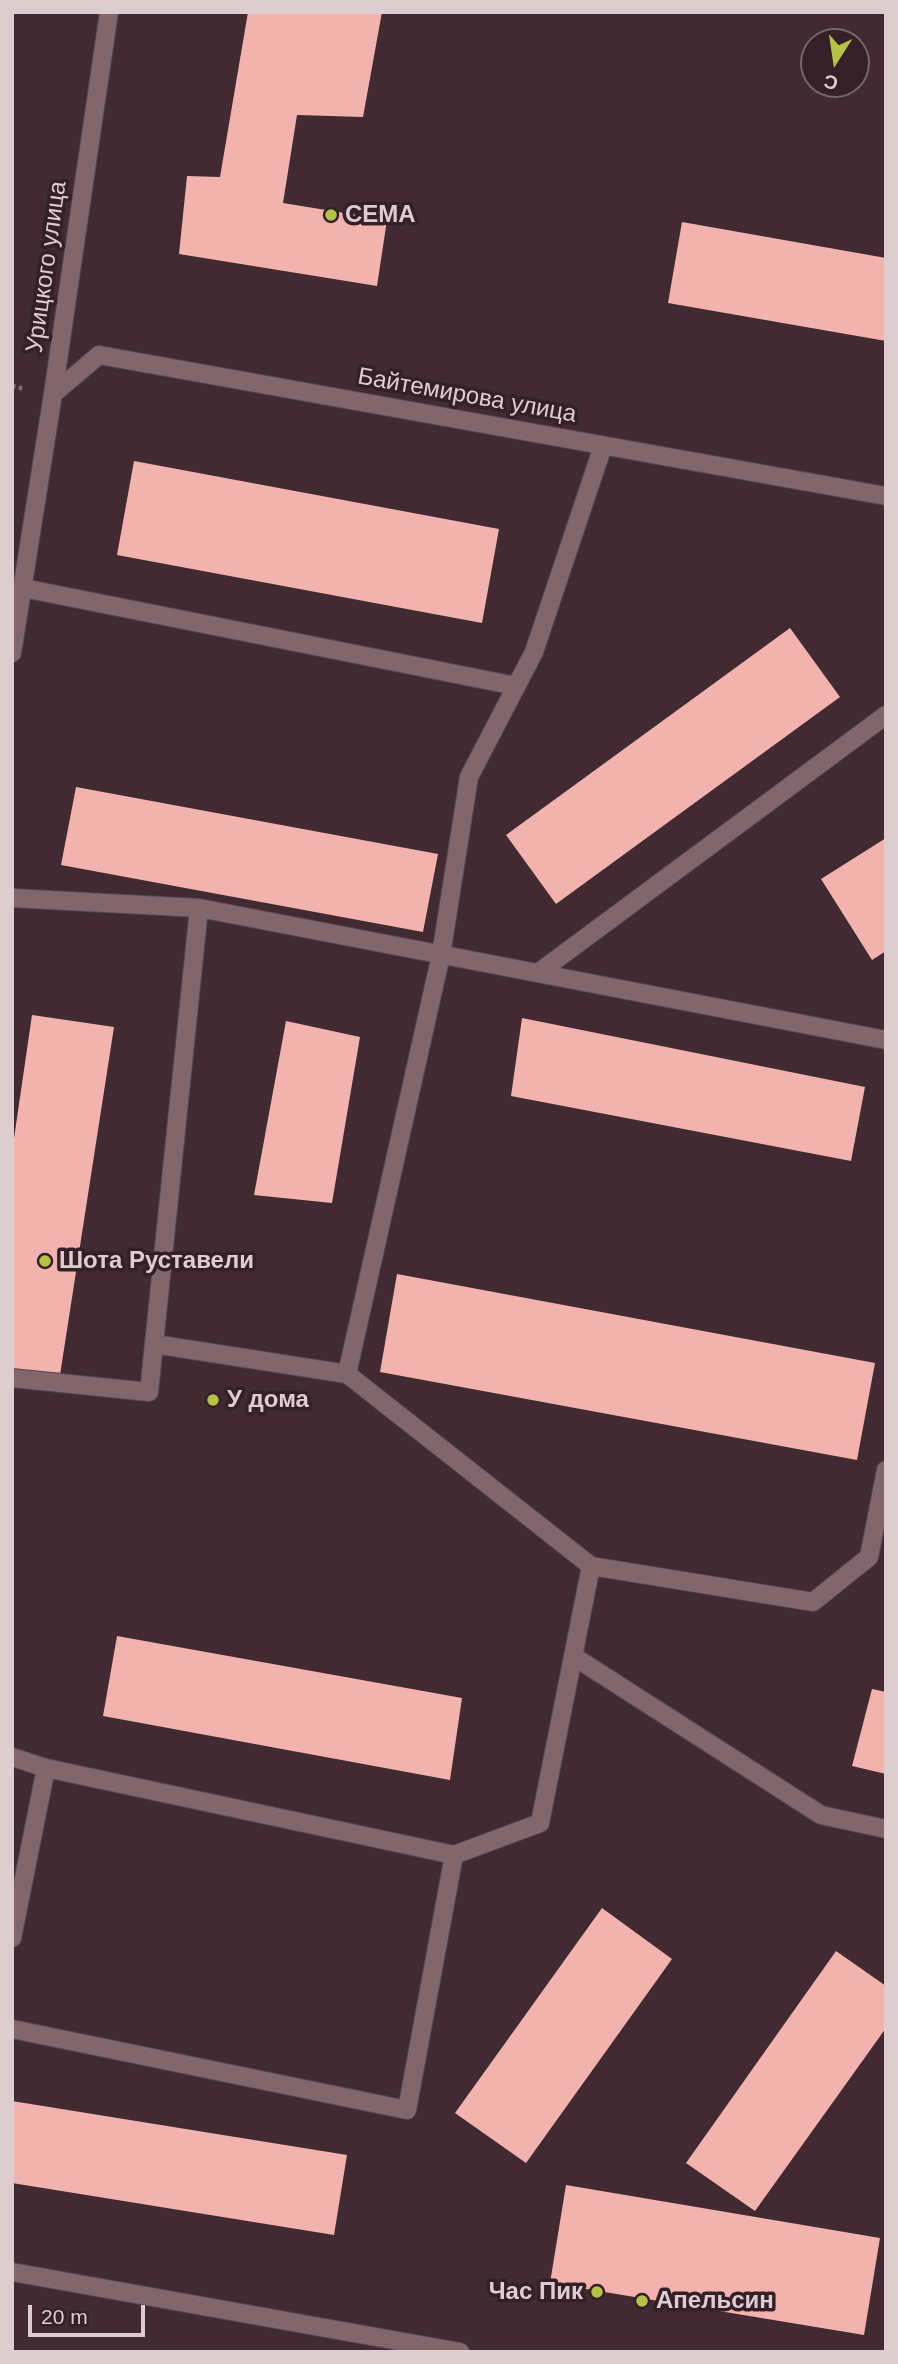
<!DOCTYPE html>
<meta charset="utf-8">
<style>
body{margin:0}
#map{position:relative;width:898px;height:2364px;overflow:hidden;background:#412a31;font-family:Helvetica,sans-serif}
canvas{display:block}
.frame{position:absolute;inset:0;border:14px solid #ddcdd1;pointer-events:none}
.north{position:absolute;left:800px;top:28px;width:70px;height:70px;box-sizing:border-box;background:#362027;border:2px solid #79656b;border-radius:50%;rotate:192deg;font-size:19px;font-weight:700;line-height:28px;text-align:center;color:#ddcdd1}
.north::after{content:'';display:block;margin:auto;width:24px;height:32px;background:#b4c24a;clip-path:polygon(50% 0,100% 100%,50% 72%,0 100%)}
.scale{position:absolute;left:28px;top:2305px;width:117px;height:32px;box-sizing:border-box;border:4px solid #ddcdd1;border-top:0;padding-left:9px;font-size:21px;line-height:24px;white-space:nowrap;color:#ddcdd1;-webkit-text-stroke:5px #362027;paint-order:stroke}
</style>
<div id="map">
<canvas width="898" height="2364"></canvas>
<div class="frame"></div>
<div class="north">С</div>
<div class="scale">20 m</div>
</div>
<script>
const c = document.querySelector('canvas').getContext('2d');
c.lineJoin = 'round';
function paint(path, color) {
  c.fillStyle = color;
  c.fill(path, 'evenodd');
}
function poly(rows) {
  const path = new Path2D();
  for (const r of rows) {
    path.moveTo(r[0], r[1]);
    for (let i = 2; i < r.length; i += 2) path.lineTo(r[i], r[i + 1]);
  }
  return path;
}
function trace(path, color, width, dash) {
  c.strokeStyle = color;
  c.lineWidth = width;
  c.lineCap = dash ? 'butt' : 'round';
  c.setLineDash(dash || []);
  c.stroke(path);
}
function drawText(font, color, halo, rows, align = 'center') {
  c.font = font + ' Helvetica,sans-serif';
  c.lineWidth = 7;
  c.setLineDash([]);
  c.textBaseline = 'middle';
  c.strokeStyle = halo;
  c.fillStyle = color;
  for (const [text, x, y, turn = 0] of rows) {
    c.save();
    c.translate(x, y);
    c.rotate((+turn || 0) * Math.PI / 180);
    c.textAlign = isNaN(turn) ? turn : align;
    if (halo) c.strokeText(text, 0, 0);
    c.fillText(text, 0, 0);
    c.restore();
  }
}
const building = poly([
 [248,12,382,12,363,117,297,115,283,203,387,220,377,286,179,254,187,176,220,177],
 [682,222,886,258,886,341,668,303],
 [134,461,499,529,482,623,117,555],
 [790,628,840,697,556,904,506,835],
 [76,787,438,854,423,932,61,865],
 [886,838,886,951,872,960,821,879],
 [32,1015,114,1027,60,1375,12,1371,12,1152],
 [522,1018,865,1087,851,1161,511,1096],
 [286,1021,360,1037,332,1203,254,1195],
 [397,1274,875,1363,857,1460,380,1372],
 [117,1636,462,1698,450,1780,103,1716],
 [872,1689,886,1692,886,1774,852,1766],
 [602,1908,672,1959,526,2163,455,2113],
 [836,1951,886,1986,886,2028,755,2211,686,2163],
 [12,2101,347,2155,334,2235,12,2183],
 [566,2185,880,2238,864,2335,550,2283]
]);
const path = poly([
 [12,386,25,389]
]);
const lane = poly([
 [23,588,516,686],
 [12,898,199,908,886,1040],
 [538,973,886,715],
 [154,1344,199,908],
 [347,1374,441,955,469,777,534,652,603,446],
 [12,1378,149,1392,154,1344,347,1374,591,1566,540,1823,454,1855],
 [591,1566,813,1602,869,1557,886,1470],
 [573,1656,821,1815,886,1829],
 [12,1757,46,1768,454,1855,407,2110,12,2029],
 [12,1938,46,1768]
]);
const street = poly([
 [53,394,109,12]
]);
const secondary = poly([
 [12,653,53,394,99,355,886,496],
 [12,2272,460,2352]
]);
const markers = [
 [331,215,7,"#b4c24a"],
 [45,1261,7,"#b4c24a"],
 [213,1400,7,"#b4c24a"],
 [597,2292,7,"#b4c24a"],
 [642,2301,7,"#b4c24a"]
];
const poiNames = [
 ["СЕМА",345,215],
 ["Шота Руставели",59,1261],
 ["У дома",227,1400],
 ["Час Пик",583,2292,"right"],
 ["Апельсин",656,2301]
];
const streetNames = [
 ["Урицкого улица",47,267,-82],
 ["Байтемирова улица",467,396,10]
];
paint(building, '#f2b3af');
trace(lane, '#5a464d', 20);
trace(street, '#5a464d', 20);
trace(secondary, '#5a464d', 20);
trace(path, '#857177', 4.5, [3.5, 3.5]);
trace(lane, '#82666e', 18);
trace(street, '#82666e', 18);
trace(secondary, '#82666e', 18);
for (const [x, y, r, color] of markers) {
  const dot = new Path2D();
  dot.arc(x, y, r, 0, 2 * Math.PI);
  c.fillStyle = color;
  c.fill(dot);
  trace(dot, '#362027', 2.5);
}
drawText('bold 24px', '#ddcdd1', '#362027', poiNames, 'left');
drawText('24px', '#ddcdd1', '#362027', streetNames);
</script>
